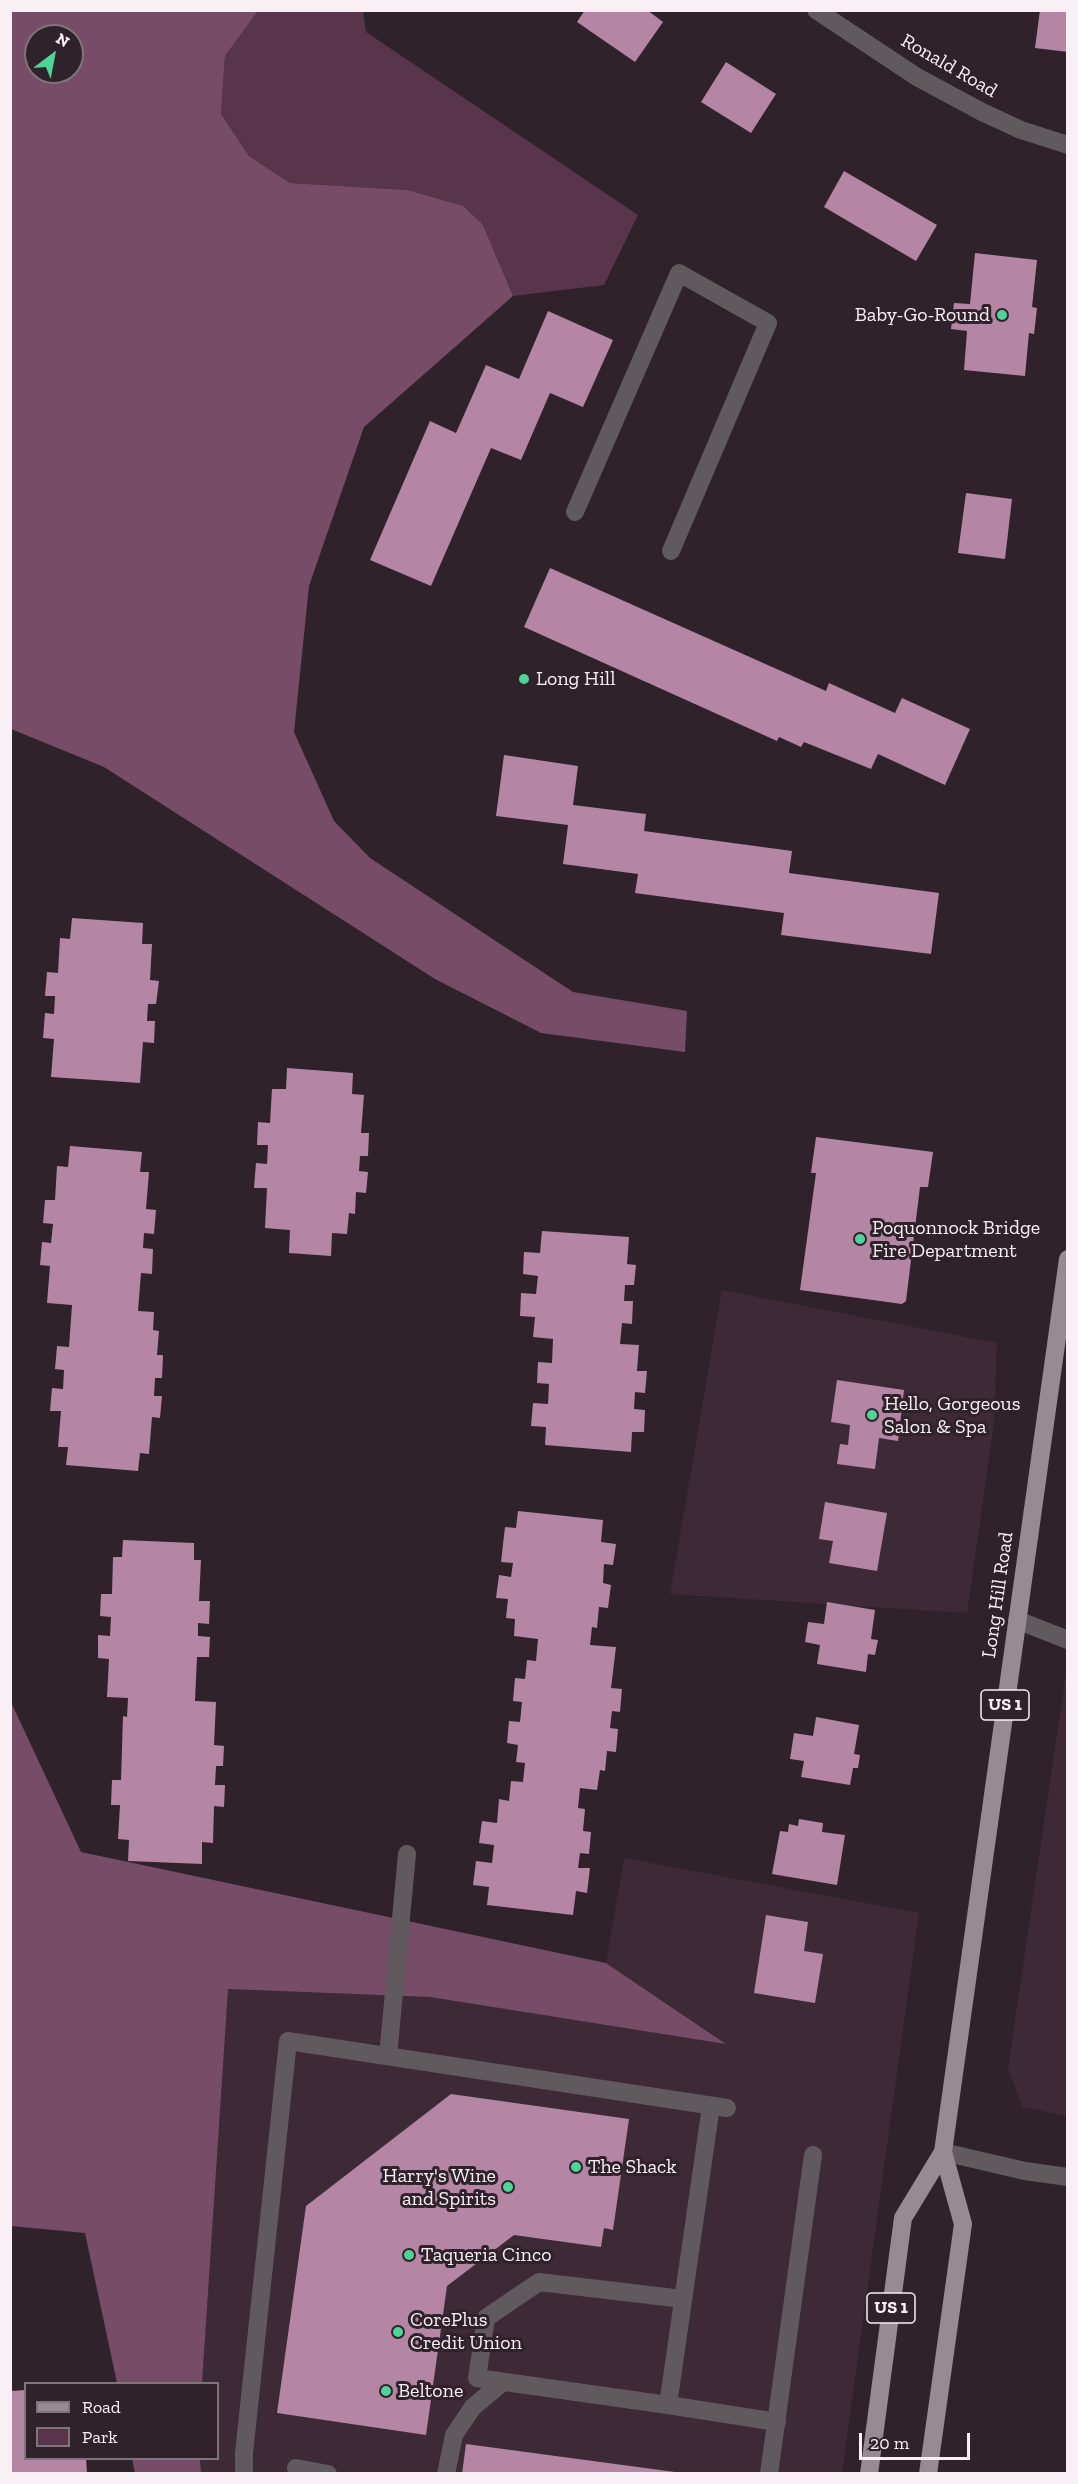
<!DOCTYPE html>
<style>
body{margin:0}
#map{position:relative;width:1078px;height:2484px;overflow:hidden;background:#2f222a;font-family:"Zilla Slab",serif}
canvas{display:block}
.frame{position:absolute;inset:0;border:12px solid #f9f0f5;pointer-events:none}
.legend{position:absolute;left:24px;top:2382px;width:195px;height:78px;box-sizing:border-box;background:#2f222a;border:2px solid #80747b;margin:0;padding:8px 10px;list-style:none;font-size:18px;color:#f9f0f5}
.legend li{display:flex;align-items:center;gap:12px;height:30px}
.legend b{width:30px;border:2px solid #80747b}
.north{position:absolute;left:24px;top:24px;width:60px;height:60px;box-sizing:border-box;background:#2f222a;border:2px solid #80747b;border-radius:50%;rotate:32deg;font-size:16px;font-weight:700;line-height:24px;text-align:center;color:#f9f0f5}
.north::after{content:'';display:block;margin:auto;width:21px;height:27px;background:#4ed399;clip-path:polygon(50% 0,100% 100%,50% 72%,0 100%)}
.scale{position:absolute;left:859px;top:2433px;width:111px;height:27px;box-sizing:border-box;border:3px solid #f9f0f5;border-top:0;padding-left:8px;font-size:18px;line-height:21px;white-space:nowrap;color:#f9f0f5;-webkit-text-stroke:4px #2f222a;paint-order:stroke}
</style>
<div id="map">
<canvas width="1078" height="2484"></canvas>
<div class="frame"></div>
<ul class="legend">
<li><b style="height:8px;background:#988a93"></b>Road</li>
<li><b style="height:16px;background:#58354b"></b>Park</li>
</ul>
<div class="north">N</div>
<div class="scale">20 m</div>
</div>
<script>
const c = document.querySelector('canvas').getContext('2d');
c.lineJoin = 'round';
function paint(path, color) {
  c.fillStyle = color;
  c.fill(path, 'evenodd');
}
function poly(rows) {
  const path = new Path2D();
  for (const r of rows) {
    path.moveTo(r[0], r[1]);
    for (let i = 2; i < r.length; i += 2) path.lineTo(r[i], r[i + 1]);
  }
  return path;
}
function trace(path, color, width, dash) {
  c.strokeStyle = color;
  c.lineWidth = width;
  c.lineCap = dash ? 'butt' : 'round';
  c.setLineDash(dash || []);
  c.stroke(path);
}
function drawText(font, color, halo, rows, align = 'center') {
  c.font = font + ' "Zilla Slab",serif';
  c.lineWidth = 6;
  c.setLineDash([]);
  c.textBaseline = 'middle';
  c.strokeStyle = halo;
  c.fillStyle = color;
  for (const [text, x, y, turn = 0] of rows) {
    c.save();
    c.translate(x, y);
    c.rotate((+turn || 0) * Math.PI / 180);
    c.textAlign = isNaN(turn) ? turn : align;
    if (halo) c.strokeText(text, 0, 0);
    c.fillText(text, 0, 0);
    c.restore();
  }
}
const built = poly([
 [722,1290,997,1343,994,1423,967,1613,670,1594],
 [1067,1666,1068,2116,1067,2116,1022,2107,1008,2068],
 [624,1858,919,1913,842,2473,201,2474,200,2459,218,2458,218,2384,202,2383,227,1989,430,1997,725,2043,606,1963]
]);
const green = poly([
 [258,11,363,11,366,32,638,215,604,285,513,296,483,225,407,190,290,183,249,156,221,114,225,56]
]);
const forest = poly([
 [10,11,258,11,225,56,221,114,249,156,290,183,407,190,463,206,483,225,513,296,364,427,309,586,294,732,334,821,370,858,573,992,687,1011,685,1052,541,1033,435,979,104,767,11,729],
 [36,36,72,36,72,72,36,72],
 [10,1700,81,1852,606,1963,726,2044,430,1997,228,1989,202,2383,117,2383,85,2233,11,2226],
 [132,2459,200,2459,201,2473,135,2473]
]);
const building = poly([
 [585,10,647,10,663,22,635,62,577,22],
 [1040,10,1068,10,1068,52,1035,48],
 [726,62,776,94,751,133,701,102],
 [844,171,937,225,916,261,824,207],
 [975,253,1037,260,1032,307,1037,308,1034,334,1029,333,1025,376,964,370,967,331,951,329,954,303,970,304],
 [548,311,613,340,583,407,550,393,521,460,491,448,431,586,370,560,430,421,456,433,486,365,519,379],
 [966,493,1012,499,1005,559,958,553],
 [550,568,826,691,829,683,895,713,902,698,970,729,945,785,878,754,871,769,804,742,801,747,779,737,777,741,524,627],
 [504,755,578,766,573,805,646,814,644,831,792,851,789,873,939,893,931,954,781,935,784,913,635,893,638,874,563,864,568,825,496,816],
 [72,918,143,923,142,944,152,944,150,980,159,981,156,1004,148,1004,147,1021,155,1021,154,1043,143,1042,140,1083,51,1077,54,1039,43,1038,45,1013,54,1014,55,996,45,996,47,972,58,973,60,938,70,939],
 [287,1068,353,1073,352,1094,364,1095,361,1133,369,1133,368,1156,360,1156,359,1171,368,1172,366,1193,356,1192,355,1214,349,1213,347,1234,332,1233,331,1256,289,1253,290,1230,265,1228,267,1188,254,1188,256,1163,267,1164,268,1145,257,1145,258,1122,270,1123,272,1089,286,1089],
 [816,1137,933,1152,928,1187,920,1187,906,1301,902,1304,800,1290,816,1173,811,1173],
 [70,1146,142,1152,140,1172,149,1172,146,1209,156,1210,154,1234,144,1233,143,1248,153,1249,152,1274,141,1273,138,1311,154,1312,153,1330,159,1331,157,1355,163,1355,162,1378,155,1378,154,1396,162,1396,160,1418,152,1417,149,1454,140,1453,138,1471,66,1465,68,1447,58,1447,61,1411,50,1411,52,1388,63,1389,64,1370,55,1369,57,1346,69,1347,72,1305,47,1303,50,1266,40,1265,42,1242,51,1243,53,1224,43,1223,45,1200,55,1200,57,1166,68,1167],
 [542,1231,629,1237,627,1264,636,1265,634,1285,625,1285,624,1301,633,1301,632,1324,622,1323,620,1344,639,1345,637,1371,647,1371,645,1393,635,1392,634,1409,645,1410,644,1432,632,1432,631,1452,545,1445,546,1427,531,1426,533,1403,548,1404,549,1384,537,1383,538,1362,552,1363,553,1339,533,1337,535,1317,520,1316,521,1293,536,1294,538,1276,523,1274,524,1252,540,1253],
 [837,1380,904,1390,898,1441,879,1438,875,1469,837,1464,840,1444,848,1445,850,1425,831,1422],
 [825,1502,887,1513,877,1571,829,1563,833,1541,819,1539],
 [518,1511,603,1520,601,1542,616,1544,613,1565,604,1564,603,1583,611,1585,608,1608,599,1607,597,1628,592,1627,590,1645,616,1647,611,1688,622,1689,620,1712,612,1711,610,1728,618,1729,616,1752,607,1751,605,1771,600,1770,597,1790,580,1788,578,1808,585,1809,583,1831,591,1832,589,1854,580,1853,578,1868,590,1868,587,1893,576,1891,573,1915,487,1905,489,1887,473,1885,476,1861,492,1863,494,1845,479,1843,482,1821,497,1823,499,1799,509,1801,511,1781,523,1782,525,1763,516,1762,518,1745,507,1743,509,1721,520,1722,522,1702,513,1701,515,1678,525,1679,527,1660,536,1661,538,1639,514,1636,515,1619,506,1618,508,1599,496,1598,499,1575,511,1577,513,1563,501,1562,505,1527,516,1528],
 [123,1540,194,1543,194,1560,201,1560,199,1601,210,1601,209,1624,198,1623,198,1636,210,1637,209,1657,197,1657,195,1701,216,1702,214,1745,224,1746,223,1766,216,1766,215,1785,225,1785,224,1807,214,1806,213,1843,202,1842,202,1864,128,1861,129,1840,118,1839,120,1805,111,1805,112,1780,121,1780,123,1716,127,1717,128,1698,107,1697,109,1659,98,1658,98,1635,110,1636,111,1617,100,1616,101,1594,112,1594,113,1557,122,1557],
 [827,1602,875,1610,871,1639,878,1640,875,1655,868,1654,866,1672,817,1664,820,1645,805,1642,808,1622,824,1624],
 [816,1717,859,1725,854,1754,860,1755,858,1768,853,1768,850,1785,801,1777,804,1761,790,1759,794,1733,813,1736],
 [799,1819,823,1823,822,1832,845,1835,837,1885,772,1874,780,1831,788,1832,789,1824,798,1826],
 [766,1915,808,1922,804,1951,823,1954,815,2003,754,1993],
 [451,2094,629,2119,613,2230,604,2228,601,2247,514,2235,447,2286,426,2435,277,2413,306,2206],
 [26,2390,26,2458,86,2458,87,2474,10,2474,10,2391],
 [466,2444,675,2472,674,2474,462,2474]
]);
const minor = poly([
 [816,10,917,77,982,112,1021,130,1068,145],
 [575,512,679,273,768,323,671,551],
 [1017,1620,1068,1640],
 [388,2056,407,1854],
 [711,2106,668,2405,777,2422],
 [943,2152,1025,2171,1068,2177],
 [668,2405,477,2378,486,2318,539,2282,683,2299],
 [296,2468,328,2474],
 [244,2474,244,2453,288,2041,727,2108],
 [446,2474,454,2435,473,2407,503,2382],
 [769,2474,813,2155]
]);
const major = poly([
 [869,2474,903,2218,943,2152],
 [928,2474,963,2224,943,2152,1068,1259]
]);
const markers = [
 [1002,315,6,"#4ed399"],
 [524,679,6,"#4ed399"],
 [860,1239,6,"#4ed399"],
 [872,1415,6,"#4ed399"],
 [576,2167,6,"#4ed399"],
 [508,2187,6,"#4ed399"],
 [409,2255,6,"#4ed399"],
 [398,2332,6,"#4ed399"],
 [386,2391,6,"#4ed399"]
];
const shields = [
 [1005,1705,48],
 [891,2308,48]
];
const shieldNames = [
 ["US 1",1005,1705],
 ["US 1",891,2308]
];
const streetNames = [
 ["Ronald Road",949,66,30],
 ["Long Hill Road",998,1595,-82]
];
const poiNames = [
 ["Baby-Go-Round",990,315,"right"],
 ["Long Hill",536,679],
 ["Poquonnock Bridge",872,1228],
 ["Fire Department",872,1251],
 ["Hello, Gorgeous",884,1404],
 ["Salon & Spa",884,1427],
 ["The Shack",588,2167],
 ["Harry's Wine",496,2176,"right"],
 ["and Spirits",496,2199,"right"],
 ["Taqueria Cinco",421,2255],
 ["CorePlus",410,2320],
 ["Credit Union",410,2343],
 ["Beltone",398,2391]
];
paint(built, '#3d2a36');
paint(green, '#58354b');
paint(forest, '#764c67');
paint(building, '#b486a3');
trace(minor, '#60595d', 18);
trace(major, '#988a93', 18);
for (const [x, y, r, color] of markers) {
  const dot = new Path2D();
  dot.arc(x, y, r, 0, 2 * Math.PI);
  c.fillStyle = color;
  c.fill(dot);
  trace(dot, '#2f222a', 2);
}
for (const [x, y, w] of shields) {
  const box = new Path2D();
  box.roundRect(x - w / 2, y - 15, w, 30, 4.5);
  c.fillStyle = '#2f222a';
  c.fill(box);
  trace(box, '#f9f0f5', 1.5);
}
drawText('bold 18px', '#f9f0f5', null, shieldNames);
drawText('20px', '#f9f0f5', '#2f222a', streetNames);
drawText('20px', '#f9f0f5', '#2f222a', poiNames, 'left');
</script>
